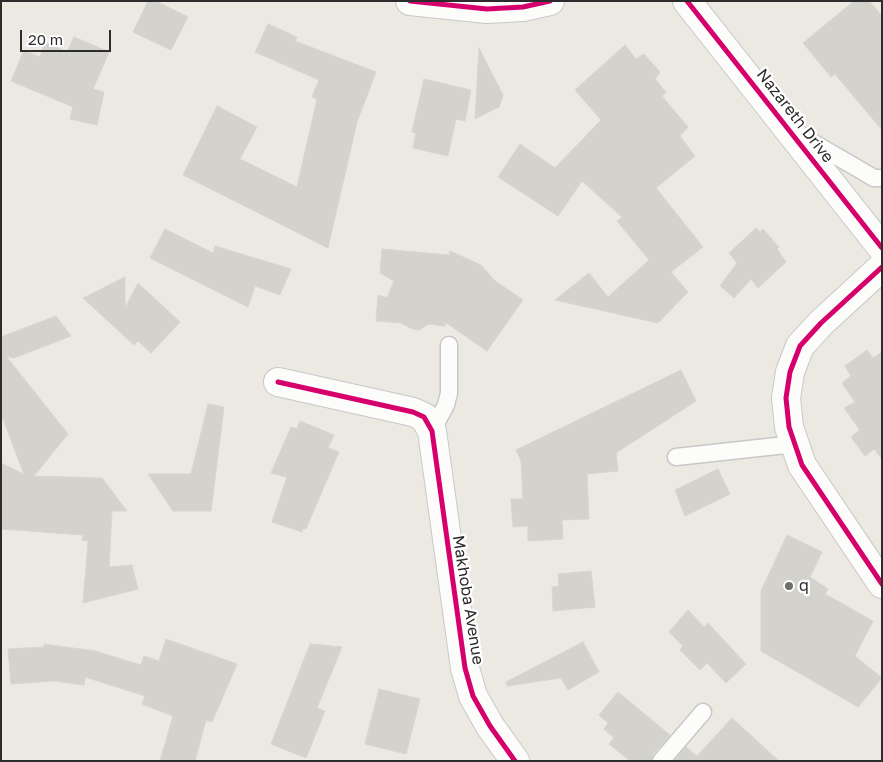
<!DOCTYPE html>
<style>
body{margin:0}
#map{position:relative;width:883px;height:762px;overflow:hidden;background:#ebe9e2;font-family:"Golos Text",sans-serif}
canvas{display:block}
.frame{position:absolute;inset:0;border:2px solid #2c2c2c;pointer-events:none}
.scale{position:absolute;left:20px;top:30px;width:91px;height:22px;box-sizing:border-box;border:2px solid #2c2c2c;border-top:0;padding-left:6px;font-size:15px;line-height:18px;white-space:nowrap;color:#2c2c2c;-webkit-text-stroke:4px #fff;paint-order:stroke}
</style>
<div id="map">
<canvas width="883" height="762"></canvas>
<div class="frame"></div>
<div class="scale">20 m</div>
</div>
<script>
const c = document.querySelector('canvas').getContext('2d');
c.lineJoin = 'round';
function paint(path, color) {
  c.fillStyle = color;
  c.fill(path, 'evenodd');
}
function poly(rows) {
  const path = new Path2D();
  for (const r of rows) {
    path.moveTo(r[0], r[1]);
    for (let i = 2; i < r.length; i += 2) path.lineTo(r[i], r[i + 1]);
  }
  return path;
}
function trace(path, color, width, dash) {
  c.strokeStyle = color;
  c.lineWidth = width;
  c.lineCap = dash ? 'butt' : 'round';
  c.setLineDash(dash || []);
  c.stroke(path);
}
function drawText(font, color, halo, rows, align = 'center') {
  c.font = font + ' "Golos Text",sans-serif';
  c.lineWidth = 4.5;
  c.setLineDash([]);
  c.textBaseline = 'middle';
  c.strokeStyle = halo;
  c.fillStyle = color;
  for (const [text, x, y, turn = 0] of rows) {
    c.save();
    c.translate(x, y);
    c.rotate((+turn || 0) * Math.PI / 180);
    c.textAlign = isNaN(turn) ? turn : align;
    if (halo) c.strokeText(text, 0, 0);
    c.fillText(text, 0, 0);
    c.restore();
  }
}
const building = poly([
 [148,1,156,1,188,17,171,50,133,32,148,1],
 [854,1,869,1,882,16,882,130,835,74,831,77,803,43,854,1],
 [268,24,297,37,295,41,376,72,357,122,328,248,183,175,217,106,257,127,240,159,297,187,317,99,312,97,319,80,255,52,268,24],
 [74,37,109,52,93,89,104,92,97,125,70,119,73,107,11,81,24,50,40,57,45,42,67,52,74,37],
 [625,45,636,59,644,54,660,72,655,79,666,92,662,96,688,127,680,136,695,156,656,188,703,247,671,272,688,292,658,323,555,300,589,273,608,297,649,260,617,221,622,217,582,181,558,216,498,177,520,144,555,168,601,120,575,90,625,45],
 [479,48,503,95,499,107,475,119,479,48],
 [424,79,471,90,465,121,456,119,448,156,413,148,416,133,412,132,424,79],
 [756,228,760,232,763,229,779,247,777,249,786,262,758,288,751,279,734,298,720,286,737,263,729,253,756,228],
 [165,229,213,253,215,246,291,269,280,295,255,286,248,307,150,258,165,229],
 [382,249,449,255,450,251,481,265,494,280,523,300,487,351,445,322,445,326,428,324,419,330,412,329,401,323,376,321,378,295,387,298,394,281,380,273,382,249],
 [125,277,125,308,138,283,180,322,151,353,138,341,134,345,83,298,125,277],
 [56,316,71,336,14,358,6,356,68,434,34,476,102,478,127,511,112,511,109,567,132,565,138,589,83,603,88,541,82,540,83,535,1,529,1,463,24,474,1,414,1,337,56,316],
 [867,350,873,358,882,352,882,459,874,449,865,456,851,437,860,430,844,408,855,402,842,383,851,376,845,366,867,350],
 [681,370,696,401,616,453,618,471,587,474,589,519,562,520,563,539,528,541,528,526,513,527,511,499,523,499,521,461,516,450,681,370],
 [208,404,224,407,211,511,173,511,148,474,191,474,208,404],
 [300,421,334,435,328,448,339,452,306,529,303,528,302,532,272,522,287,477,271,473,291,427,297,429,300,421],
 [718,469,730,494,685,516,675,490,718,469],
 [787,535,822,552,810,577,828,589,825,594,873,621,855,656,882,678,858,707,761,651,761,591,787,535],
 [591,571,595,607,553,611,552,587,559,586,558,574,591,571],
 [688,610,704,627,708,623,746,664,726,683,707,663,700,670,680,650,683,646,669,632,688,610],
 [166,639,237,664,212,722,206,720,195,761,160,761,173,716,142,704,145,696,85,677,84,685,53,681,11,684,8,649,44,647,44,644,95,651,141,665,144,656,159,661,166,639],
 [583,642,599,672,568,690,561,678,507,686,506,682,583,642],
 [310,644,342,647,317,708,325,711,306,758,271,744,310,644],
 [379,689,420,699,406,754,365,744,379,689],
 [618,692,670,735,653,754,651,761,630,761,609,744,614,738,604,729,608,723,599,715,618,692],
 [732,718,779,761,674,761,686,747,697,756,732,718]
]);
const lane = poly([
 [800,135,874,178,882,178],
 [432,431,446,405,449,393,449,345],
 [676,457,795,444],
 [661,761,703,712]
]);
const street = poly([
 [410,1,487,9,523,7,550,1],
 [687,1,882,248],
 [882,267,821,323,800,346,790,372,786,398,789,427,802,465,882,584],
 [278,382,413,412,424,417,432,431,465,668,473,696,490,726,515,761]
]);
const cycleway = poly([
 [410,1,487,9,523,7,550,1],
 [687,1,882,248],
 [882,267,821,323,800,346,790,372,786,398,789,427,802,465,882,584],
 [278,382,413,412,424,417,432,431,465,668,473,696,490,726,515,761]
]);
const markers = [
 [789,586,5,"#6f6e6c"]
];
const streetNames = [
 ["Nazareth Drive",795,116,52],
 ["Makhoba Avenue",468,600,81]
];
const poiNames = [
 ["q",799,586]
];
paint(building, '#d3d2cd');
trace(building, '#d6d5ce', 1);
trace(lane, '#c8c8c7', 19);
trace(street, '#c8c8c7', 30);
trace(lane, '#fcfcfb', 16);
trace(street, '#fcfcfb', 28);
trace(cycleway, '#d6006c', 5);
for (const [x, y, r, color] of markers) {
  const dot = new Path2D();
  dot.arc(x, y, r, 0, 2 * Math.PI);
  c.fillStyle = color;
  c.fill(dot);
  trace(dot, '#fff', 2);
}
drawText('16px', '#2c2c2c', '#fff', streetNames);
drawText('16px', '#2c2c2c', '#fff', poiNames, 'left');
</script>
